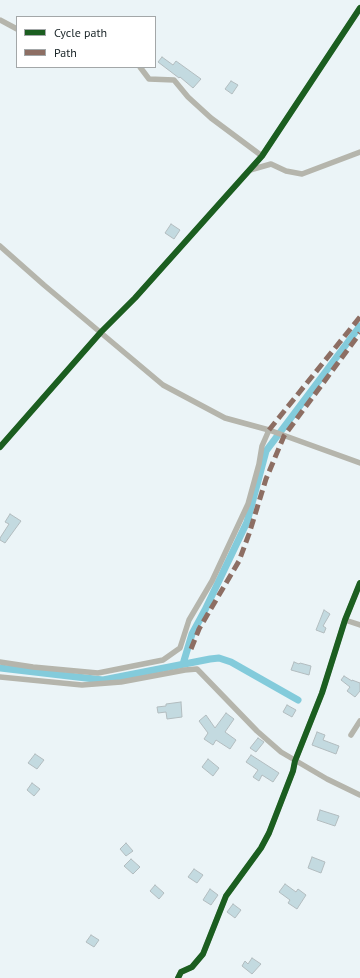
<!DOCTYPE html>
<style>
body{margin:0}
#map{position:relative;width:360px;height:978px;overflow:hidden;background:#ebf4f7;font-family:"PT Sans",sans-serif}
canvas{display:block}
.legend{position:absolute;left:16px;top:16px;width:140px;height:52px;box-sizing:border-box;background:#fff;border:1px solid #a3a7a8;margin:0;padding:5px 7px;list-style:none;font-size:12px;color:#182326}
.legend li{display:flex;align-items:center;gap:8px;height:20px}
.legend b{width:20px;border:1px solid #a3a7a8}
</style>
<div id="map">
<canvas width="360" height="978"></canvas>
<ul class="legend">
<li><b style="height:5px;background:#1b5e20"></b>Cycle path</li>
<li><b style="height:5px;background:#8d6e63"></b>Path</li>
</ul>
</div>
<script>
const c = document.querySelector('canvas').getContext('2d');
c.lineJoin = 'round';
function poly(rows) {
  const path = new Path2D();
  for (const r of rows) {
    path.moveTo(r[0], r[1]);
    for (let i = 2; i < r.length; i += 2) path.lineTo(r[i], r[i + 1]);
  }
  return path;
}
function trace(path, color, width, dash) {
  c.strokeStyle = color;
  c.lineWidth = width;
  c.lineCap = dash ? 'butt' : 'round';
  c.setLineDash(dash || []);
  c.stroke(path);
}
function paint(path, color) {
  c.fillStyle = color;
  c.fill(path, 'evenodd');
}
const canal = poly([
 [183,664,192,634,205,610,247,522,266,451,360,326],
 [0,668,103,680,210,659,219,658,231,662,298,700]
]);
const building = poly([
 [162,57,173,65,176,61,201,79,193,88,180,77,179,78,158,62,162,57],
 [231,81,238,85,232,94,225,89,231,81],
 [171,224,180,230,174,239,165,233,171,224],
 [10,514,21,521,5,543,0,540,0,538,9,524,5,522,10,514],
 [324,610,330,614,323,626,326,628,324,633,316,630,324,610],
 [294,662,299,664,300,663,311,666,309,675,291,670,294,662],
 [344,676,352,681,352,680,360,683,360,691,355,697,347,691,350,687,341,680,344,676],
 [181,702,182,717,167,719,166,712,158,713,157,707,166,706,166,704,181,702],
 [287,705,296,710,292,717,283,712,287,705],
 [226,713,234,719,225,732,236,740,230,749,216,740,213,745,204,739,208,733,199,721,206,715,215,728,226,713],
 [317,732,325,735,323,740,339,746,336,754,312,745,317,732],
 [258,738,264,742,256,752,250,748,258,738],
 [35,754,44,760,37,769,28,763,35,754],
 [251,755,279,773,273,782,262,775,259,781,253,777,258,770,246,762,251,755],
 [208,759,219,768,213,776,202,767,208,759],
 [32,783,40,789,34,796,27,790,32,783],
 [320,810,339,816,335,826,317,820,320,810],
 [126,843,133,851,126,856,120,849,126,843],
 [312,857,325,862,321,873,308,868,312,857],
 [131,859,140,867,133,874,124,866,131,859],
 [194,869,203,875,197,883,188,877,194,869],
 [285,884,296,892,298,889,306,895,297,909,288,903,290,900,279,892,285,884],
 [155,885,164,893,159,899,150,891,155,885],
 [210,889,218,895,211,905,203,900,210,889],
 [233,904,241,910,235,918,227,912,233,904],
 [91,935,99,940,94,947,86,942,91,935],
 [252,958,261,964,252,974,242,966,245,961,248,964,252,958]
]);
const street = poly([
 [0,20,17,29],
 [140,67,149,79,174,80,188,97,211,118,262,156],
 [250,170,271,164,286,171,302,174,360,152],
 [0,246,44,285,163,385,225,418,269,430,360,463],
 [0,447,101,332,135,298,262,156,360,8],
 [345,620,360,625],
 [0,662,33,667,98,673,163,660,180,648,189,620,212,581,248,504,259,464,262,446,269,430],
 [0,677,82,685,121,682,185,670,197,669,257,731,281,752,327,779,360,795],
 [351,735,360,721],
 [178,978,181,972,192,967,203,954,226,896,261,848,269,833,293,771,295,761,322,693,345,620,360,583]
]);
const quiet = poly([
 [269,430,360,317],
 [191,649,199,629,239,561,249,534,266,479,284,436,360,333]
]);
const cycleway = poly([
 [0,447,101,332,135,298,262,156,360,8],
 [178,978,181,972,192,967,203,954,226,896,261,848,269,833,293,771,295,761,322,693,345,620,360,583]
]);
trace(canal, '#83cbdb', 7);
paint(building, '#c3dae0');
trace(building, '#b2bcbf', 1);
trace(street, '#b5b5ac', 5.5);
trace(quiet, '#8d6e63', 5, [10, 5]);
trace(cycleway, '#1b5e20', 6);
</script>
